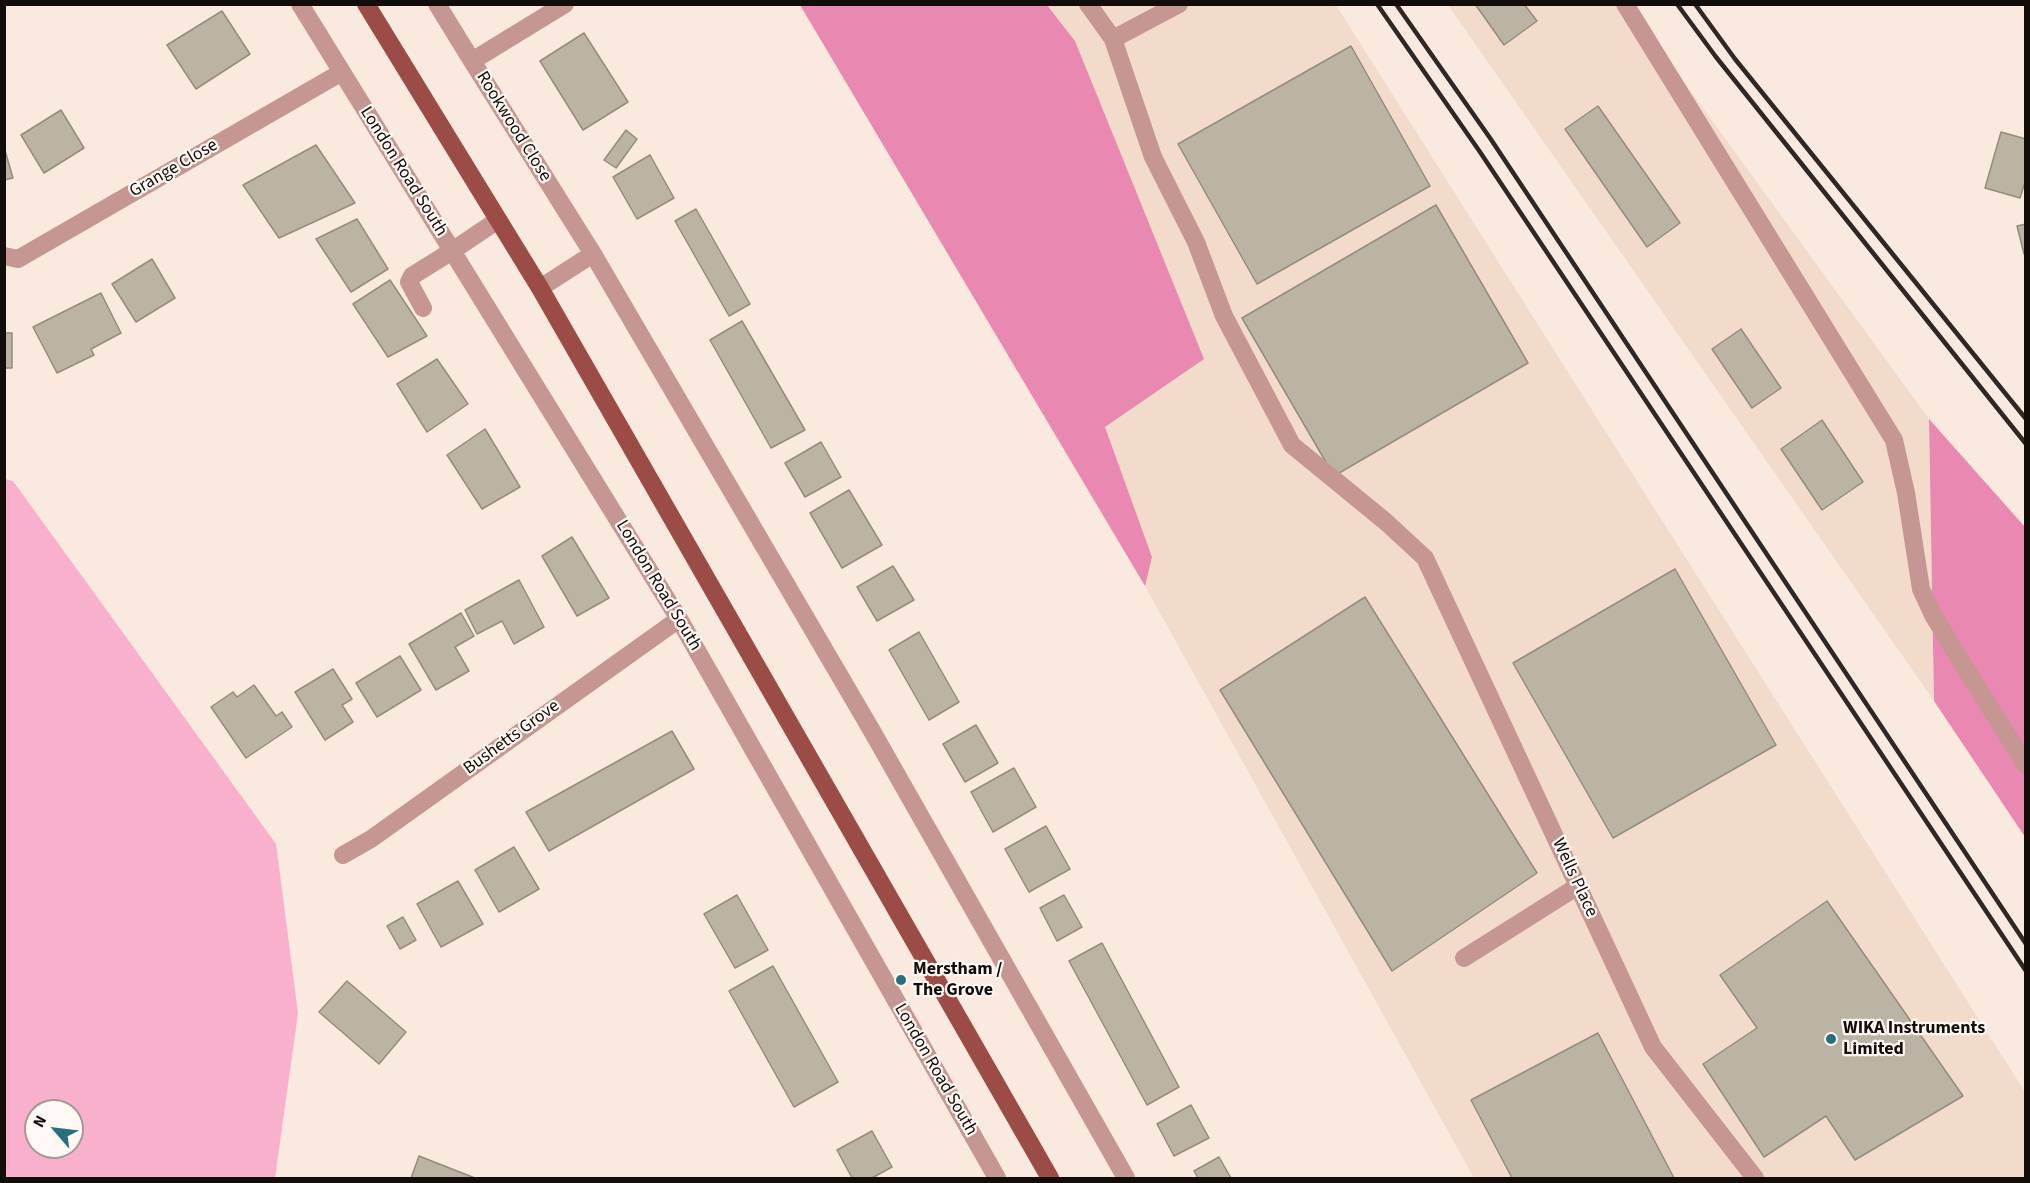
<!DOCTYPE html>
<style>
body{margin:0}
#map{position:relative;width:2030px;height:1183px;overflow:hidden;background:#f9e9de;font-family:"Source Sans 3",sans-serif}
canvas{display:block}
.frame{position:absolute;inset:0;border:6px solid #130d0a;pointer-events:none}
.north{position:absolute;left:24px;top:1099px;width:60px;height:60px;box-sizing:border-box;background:#fff8f4;border:2px solid #a19a96;border-radius:50%;rotate:298deg;font-size:16px;font-weight:700;line-height:24px;text-align:center;color:#130d0a}
.north::after{content:'';display:block;margin:auto;width:21px;height:27px;background:#276f7b;clip-path:polygon(50% 0,100% 100%,50% 72%,0 100%)}
</style>
<div id="map">
<canvas width="2030" height="1183"></canvas>
<div class="frame"></div>
<div class="north">N</div>
</div>
<script>
const c = document.querySelector('canvas').getContext('2d');
c.lineJoin = 'round';
function paint(path, color) {
  c.fillStyle = color;
  c.fill(path, 'evenodd');
}
function poly(rows) {
  const path = new Path2D();
  for (const r of rows) {
    path.moveTo(r[0], r[1]);
    for (let i = 2; i < r.length; i += 2) path.lineTo(r[i], r[i + 1]);
  }
  return path;
}
function trace(path, color, width, dash) {
  c.strokeStyle = color;
  c.lineWidth = width;
  c.lineCap = dash ? 'butt' : 'round';
  c.setLineDash(dash || []);
  c.stroke(path);
}
function drawText(font, color, halo, rows, align = 'center') {
  c.font = font + ' "Source Sans 3",sans-serif';
  c.lineWidth = 4.5;
  c.setLineDash([]);
  c.textBaseline = 'middle';
  c.strokeStyle = halo;
  c.fillStyle = color;
  for (const [text, x, y, turn = 0] of rows) {
    c.save();
    c.translate(x, y);
    c.rotate((+turn || 0) * Math.PI / 180);
    c.textAlign = isNaN(turn) ? turn : align;
    if (halo) c.strokeText(text, 0, 0);
    c.fillText(text, 0, 0);
    c.restore();
  }
}
const built = poly([
 [1047,5,1336,5,1602,426,2025,1092,2025,1178,1474,1178,1145,586,1152,557,1105,427,1075,41],
 [1448,5,1628,5,1929,419,1934,701]
]);
const green = poly([
 [5,479,13,481,276,844,298,1013,275,1178,5,1178],
 [36,1111,72,1111,72,1147,36,1147]
]);
const forest = poly([
 [800,5,1047,5,1075,41,1204,359,1105,427,1152,557,1145,586],
 [1929,419,2025,527,2025,837,1934,701]
]);
const building = poly([
 [1475,4,1524,4,1537,21,1504,45,1475,4],
 [222,11,250,54,196,89,167,45,222,11],
 [584,33,628,102,583,130,540,61,584,33],
 [1351,46,1430,186,1257,284,1178,144,1351,46],
 [1598,106,1680,223,1647,247,1565,129,1598,106],
 [61,110,84,148,44,173,21,135,61,110],
 [626,130,637,139,616,168,604,160,626,130],
 [2001,132,2026,139,2026,179,2020,198,1985,188,2001,132],
 [316,145,355,203,279,238,243,185,316,145],
 [4,147,13,178,4,180,4,147],
 [650,155,674,198,637,219,613,177,650,155],
 [1436,205,1528,363,1334,476,1242,318,1436,205],
 [696,209,750,304,729,316,675,221,696,209],
 [357,219,388,269,351,292,316,239,357,219],
 [2026,224,2026,254,2024,254,2017,226,2026,224],
 [152,259,175,298,136,322,112,284,152,259],
 [390,280,427,336,388,357,353,304,390,280],
 [101,293,121,333,91,349,94,355,57,373,33,327,101,293],
 [742,321,805,430,771,448,710,340,742,321],
 [1741,329,1781,388,1752,408,1712,349,1741,329],
 [4,333,12,333,12,368,4,368,4,333],
 [437,359,468,404,427,432,397,384,437,359],
 [1822,420,1863,482,1822,510,1781,449,1822,420],
 [485,429,520,487,482,509,447,455,485,429],
 [821,442,841,477,805,497,785,463,821,442],
 [849,490,882,545,842,568,810,513,849,490],
 [572,537,609,598,577,616,542,556,572,537],
 [893,566,914,600,877,621,857,587,893,566],
 [1675,569,1776,745,1613,838,1513,663,1675,569],
 [519,580,544,627,514,644,502,621,477,634,465,610,519,580],
 [1365,597,1537,873,1392,971,1220,690,1365,597],
 [461,613,474,636,455,647,469,671,436,690,409,644,461,613],
 [919,632,959,702,929,720,889,650,919,632],
 [400,656,421,690,377,717,356,683,400,656],
 [333,669,352,699,342,705,353,722,325,740,295,692,333,669],
 [254,685,276,716,282,712,292,727,246,758,211,707,233,692,237,697,254,685],
 [976,725,998,763,965,782,943,744,976,725],
 [672,731,694,769,549,851,526,812,672,731],
 [1014,768,1036,807,993,832,971,792,1014,768],
 [1046,826,1070,869,1029,892,1005,849,1046,826],
 [514,847,539,889,499,912,475,870,514,847],
 [458,881,483,924,441,947,417,904,458,881],
 [737,895,768,950,735,968,704,914,737,895],
 [1064,895,1082,927,1057,941,1040,908,1064,895],
 [1827,901,1963,1096,1855,1160,1826,1116,1764,1157,1703,1064,1757,1028,1720,975,1827,901],
 [403,917,416,940,400,949,387,926,403,917],
 [1102,943,1179,1087,1147,1105,1069,961,1102,943],
 [773,966,838,1082,794,1107,729,991,773,966],
 [347,981,406,1032,379,1064,319,1012,347,981],
 [1598,1033,1674,1178,1512,1178,1471,1100,1598,1033],
 [1191,1105,1209,1138,1174,1156,1157,1124,1191,1105],
 [872,1131,892,1167,872,1178,852,1178,837,1150,872,1131],
 [419,1156,475,1178,411,1178,419,1156],
 [1219,1157,1231,1178,1198,1178,1194,1171,1219,1157]
]);
const lane = poly([
 [1625,4,1894,440,1906,493,1921,589,1933,615,1964,666,2026,765],
 [423,308,409,282,412,276,452,251],
 [1464,958,1578,886]
]);
const street = poly([
 [300,4,679,619,997,1178],
 [437,4,472,61],
 [565,4,472,61,593,254],
 [1088,4,1113,39,1153,157,1196,242,1224,316,1292,445,1386,522,1425,558,1653,1047,1755,1178],
 [1113,39,1179,4],
 [452,251,498,220],
 [4,256,18,259,342,72],
 [540,288,593,254,872,731,1126,1178],
 [343,855,371,839,679,619]
]);
const primary = poly([
 [366,4,540,288,1050,1178]
]);
const rail = poly([
 [1377,4,1480,152,2026,971],
 [1396,4,1490,138,2026,944],
 [1677,4,1716,57,2026,444],
 [1695,4,1735,59,2026,419]
]);
const markers = [
 [901,980,6,"#276f7b"],
 [1831,1039,6,"#276f7b"]
];
const streetNames = [
 ["Rookwood Close",513,127,58],
 ["Grange Close",174,169,-30],
 ["London Road South",403,172,58],
 ["London Road South",658,586,59],
 ["Bushetts Grove",512,738,-36],
 ["Wells Place",1574,878,65],
 ["London Road South",935,1070,60]
];
const poiNames = [
 ["Merstham /",913,970],
 ["The Grove",913,991],
 ["WIKA Instruments",1843,1029],
 ["Limited",1843,1050]
];
paint(built, '#f3dbcc');
paint(green, '#f9b0cc');
paint(forest, '#e988b0');
paint(building, '#bbb4a4');
trace(building, '#948d7e', 1.5);
trace(lane, '#c59692', 18);
trace(street, '#c59692', 18);
trace(primary, '#9c4c47', 18);
trace(rail, '#2e2723', 4.5);
for (const [x, y, r, color] of markers) {
  const dot = new Path2D();
  dot.arc(x, y, r, 0, 2 * Math.PI);
  c.fillStyle = color;
  c.fill(dot);
  trace(dot, '#fff8f4', 2);
}
drawText('18px', '#130d0a', '#fff8f4', streetNames);
drawText('bold 18px', '#130d0a', '#fff8f4', poiNames, 'left');
</script>
